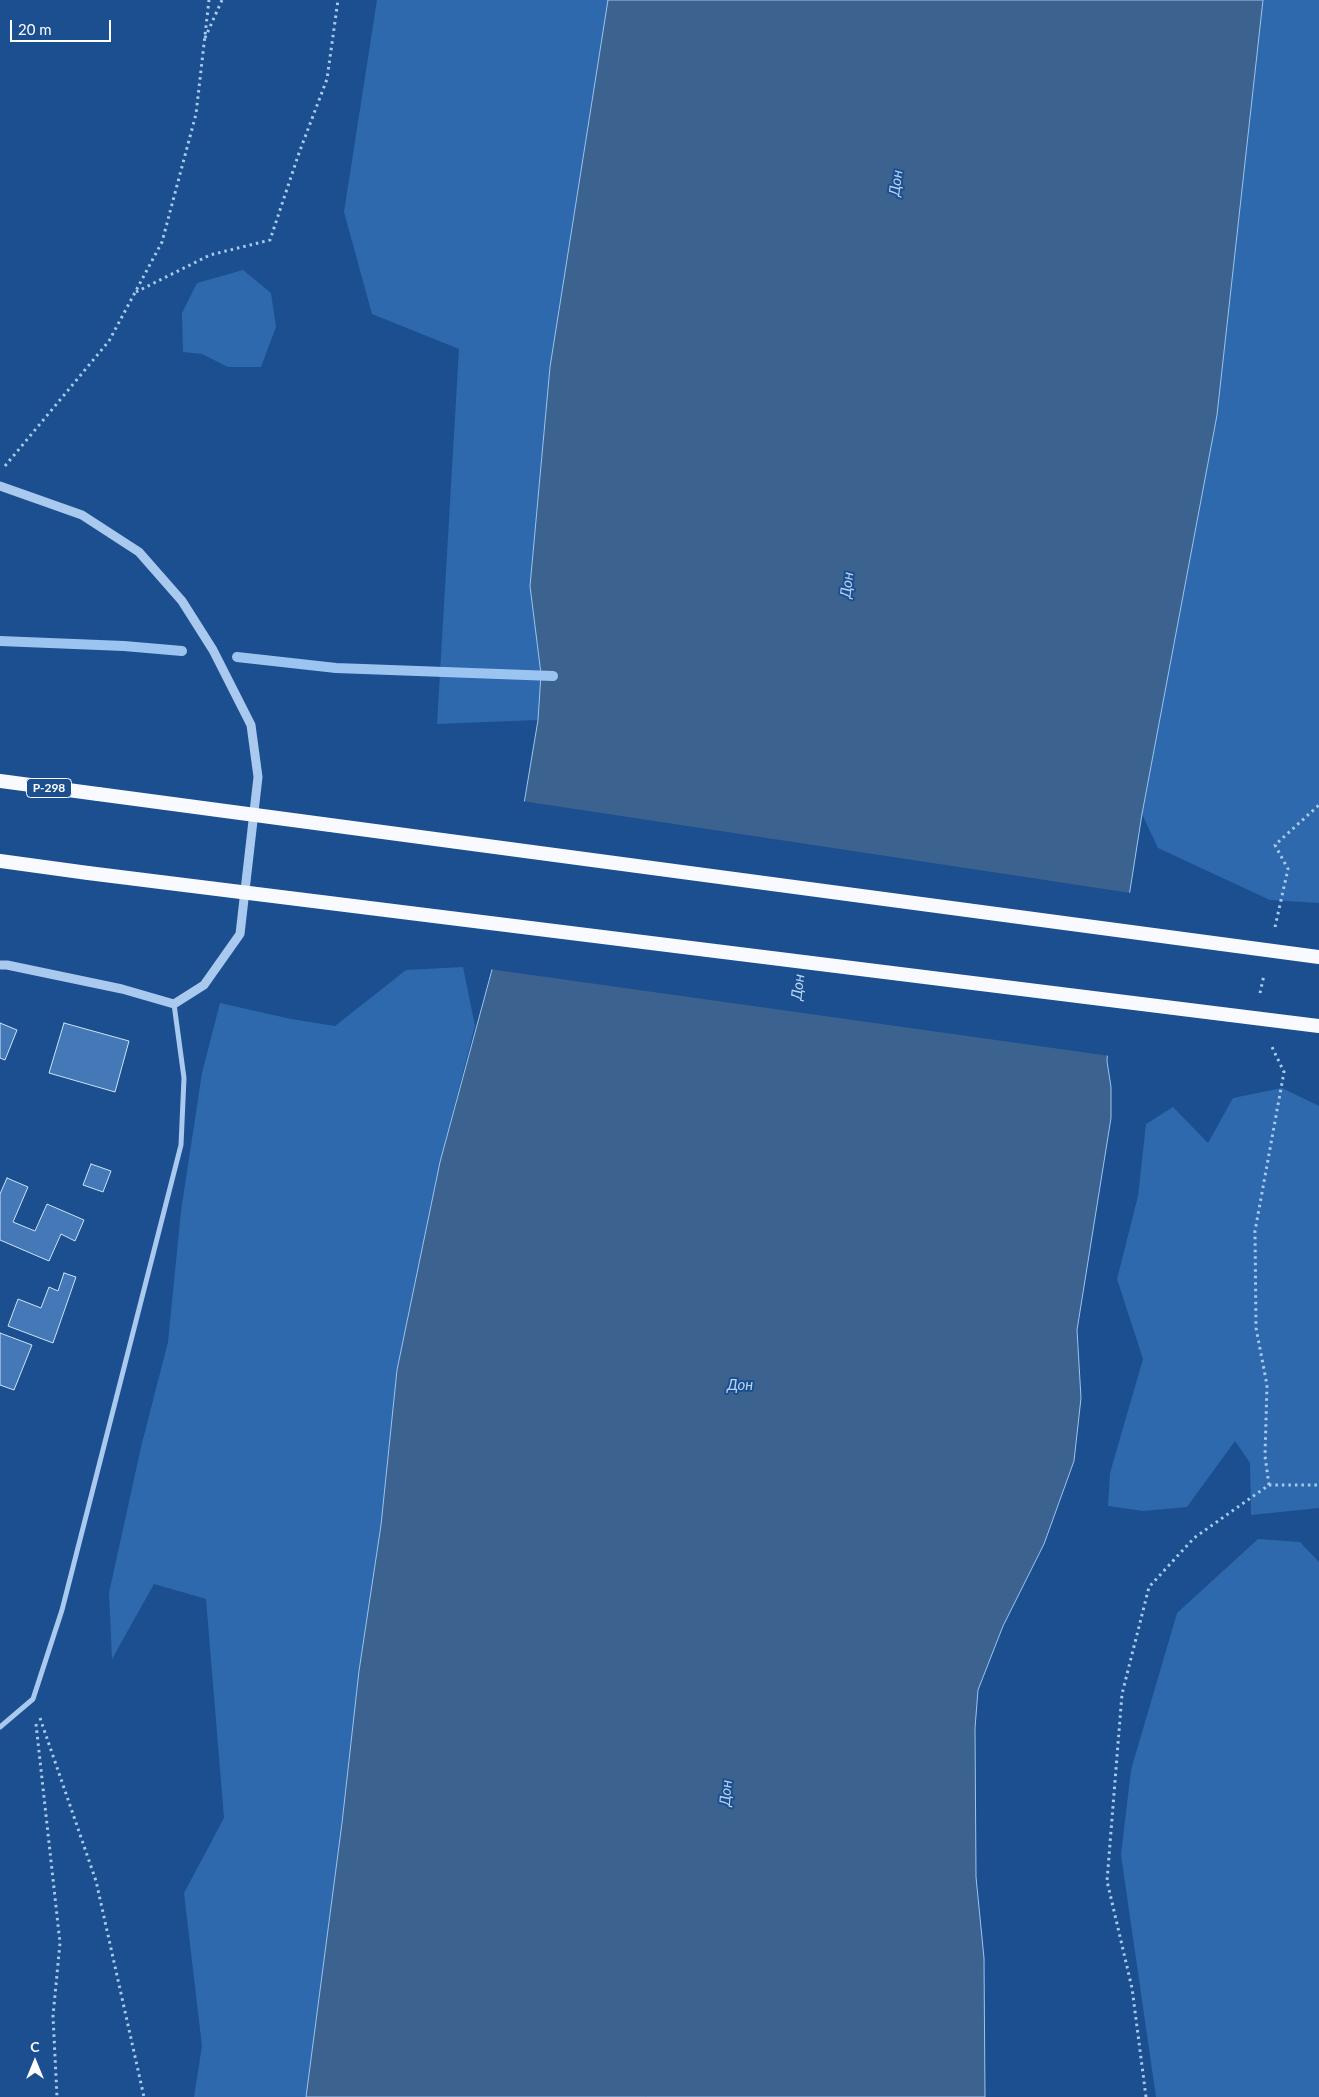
<!DOCTYPE html>
<meta charset="utf-8">
<style>
body{margin:0}
#map{position:relative;width:1319px;height:2097px;overflow:hidden;background:#1b4f8f;font-family:Lato,sans-serif}
canvas{display:block}
.north{position:absolute;left:10px;top:2037px;width:50px;height:50px;-webkit-text-stroke:4px #1b4f8f;paint-order:stroke;rotate:0deg;font-size:14px;font-weight:700;line-height:20px;text-align:center;color:#fff}
.north::after{content:'';display:block;margin:auto;width:18px;height:22px;background:#fff;clip-path:polygon(50% 0,100% 100%,50% 72%,0 100%)}
.scale{position:absolute;left:10px;top:20px;width:101px;height:22px;box-sizing:border-box;border:2px solid #fff;border-top:0;padding-left:6px;font-size:15px;line-height:18px;white-space:nowrap;color:#fff;-webkit-text-stroke:4px #1b4f8f;paint-order:stroke}
</style>
<div id="map">
<canvas width="1319" height="2097"></canvas>
<div class="north">С</div>
<div class="scale">20 m</div>
</div>
<script>
const c = document.querySelector('canvas').getContext('2d');
c.lineJoin = 'round';
function paint(path, color) {
  c.fillStyle = color;
  c.fill(path, 'evenodd');
}
function poly(rows) {
  const path = new Path2D();
  for (const r of rows) {
    path.moveTo(r[0], r[1]);
    for (let i = 2; i < r.length; i += 2) path.lineTo(r[i], r[i + 1]);
  }
  return path;
}
function trace(path, color, width, dash) {
  c.strokeStyle = color;
  c.lineWidth = width;
  c.lineCap = dash ? 'butt' : 'round';
  c.setLineDash(dash || []);
  c.stroke(path);
}
function drawText(font, color, halo, rows, align = 'center') {
  c.font = font + ' Lato,sans-serif';
  c.lineWidth = 4;
  c.setLineDash([]);
  c.textBaseline = 'middle';
  c.strokeStyle = halo;
  c.fillStyle = color;
  for (const [text, x, y, turn = 0] of rows) {
    c.save();
    c.translate(x, y);
    c.rotate((+turn || 0) * Math.PI / 180);
    c.textAlign = isNaN(turn) ? turn : align;
    if (halo) c.strokeText(text, 0, 0);
    c.fillText(text, 0, 0);
    c.restore();
  }
}
const green = poly([
 [377,0,608,0,550,367,530,586,541,674,538,720,437,724,459,349,372,314,344,212],
 [1263,0,1319,0,1319,903,1270,900,1158,848,1142,814,1217,415],
 [243,270,271,293,276,327,261,367,228,367,202,354,183,352,182,313,197,283],
 [463,967,475,1026,440,1162,397,1370,381,1525,359,1671,342,1823,306,2097,194,2097,202,2046,184,1893,224,1818,206,1599,154,1584,112,1659,109,1593,141,1447,168,1342,181,1211,202,1073,220,1003,291,1019,335,1026,406,970],
 [1282,1088,1319,1106,1319,1508,1251,1515,1250,1463,1235,1441,1187,1507,1143,1511,1108,1506,1110,1473,1143,1359,1117,1279,1138,1196,1146,1124,1173,1107,1208,1143,1233,1098],
 [1258,1539,1300,1542,1319,1562,1319,2097,1156,2097,1121,1855,1131,1770,1177,1613]
]);
const water = poly([
 [608,0,1263,0,1217,415,1142,814,1109,1024,1107,1061,1111,1087,1111,1118,1077,1330,1081,1398,1074,1461,1044,1544,1003,1626,978,1690,975,1728,976,1877,984,1958,985,2097,306,2097,342,1823,359,1671,381,1525,397,1370,440,1162,503,929,538,720,541,674,530,586,550,367,608,0]
]);
const pier = poly([
 [522,801,1131,893,1112,1024,1110,1056,489,969,501,929]
]);
const stream = poly([
 [0,641,124,646,182,651],
 [237,657,336,668,553,676]
]);
const building = poly([
 [0,1023,17,1030,5,1060,0,1058,0,1023],
 [64,1023,129,1041,115,1092,49,1073,64,1023],
 [91,1164,111,1171,103,1192,83,1185,91,1164],
 [7,1178,28,1187,13,1222,35,1231,47,1204,84,1220,75,1241,61,1234,49,1261,0,1240,0,1194,7,1178],
 [64,1273,76,1277,53,1343,8,1326,18,1299,41,1308,49,1287,58,1291,64,1273],
 [0,1333,32,1345,14,1390,0,1385,0,1333]
]);
const path = poly([
 [205,38,222,0],
 [136,292,210,255,270,240,299,153,327,79,338,0],
 [5,466,109,341,162,242,196,114,209,0],
 [1275,927,1288,869,1275,845,1319,805],
 [1260,993,1264,975],
 [1269,1485,1265,1456,1267,1385,1256,1328,1255,1231,1284,1072,1271,1045],
 [40,1718,96,1881,144,2097],
 [36,1724,60,1943,53,2016,57,2097],
 [1146,2097,1132,1988,1107,1881,1122,1694,1149,1587,1194,1538,1269,1485,1319,1485]
]);
const minor = poly([
 [0,1727,33,1699,62,1610,181,1145,184,1078,174,1004]
]);
const tertiary = poly([
 [0,486,82,515,139,552,182,601,213,650,251,725,258,777,240,934,204,985,174,1004,122,989,7,965,0,965]
]);
const trunk = poly([
 [0,781,98,794],
 [0,861,88,873]
]);
const trunkBridge = poly([
 [98,794,1319,957],
 [88,873,1319,1026]
]);
const shields = [
 [49,788,45]
];
const shieldNames = [
 ["Р-298",49,788]
];
const waterNames = [
 ["Дон",896,183,-82],
 ["Дон",847,585,-83],
 ["Дон",798,987,-83],
 ["Дон",740,1385],
 ["Дон",726,1793,-85]
];
paint(green, '#2e69ad');
paint(water, '#3c6290');
trace(water, '#9cc4f0', 1);
paint(pier, '#1b4f8f');
trace(stream, '#9cc4f0', 10);
paint(building, '#4478b7');
trace(building, '#cfe3fa', 1);
trace(path, '#a9c9ee', 3, [2.5, 4]);
trace(minor, '#a9c9ee', 5);
trace(tertiary, '#a9c9ee', 9);
trace(trunk, '#f8faff', 14);
trace(trunkBridge, '#f8faff', 14);
for (const [x, y, w] of shields) {
  const box = new Path2D();
  box.roundRect(x - w / 2, y - 9.5, w, 19, 4);
  c.fillStyle = '#1b4f8f';
  c.fill(box);
  trace(box, '#fff', 1);
}
drawText('bold 12px', '#fff', null, shieldNames);
drawText('italic 15px', '#b5d3f5', '#1b4f8f', waterNames);
</script>
